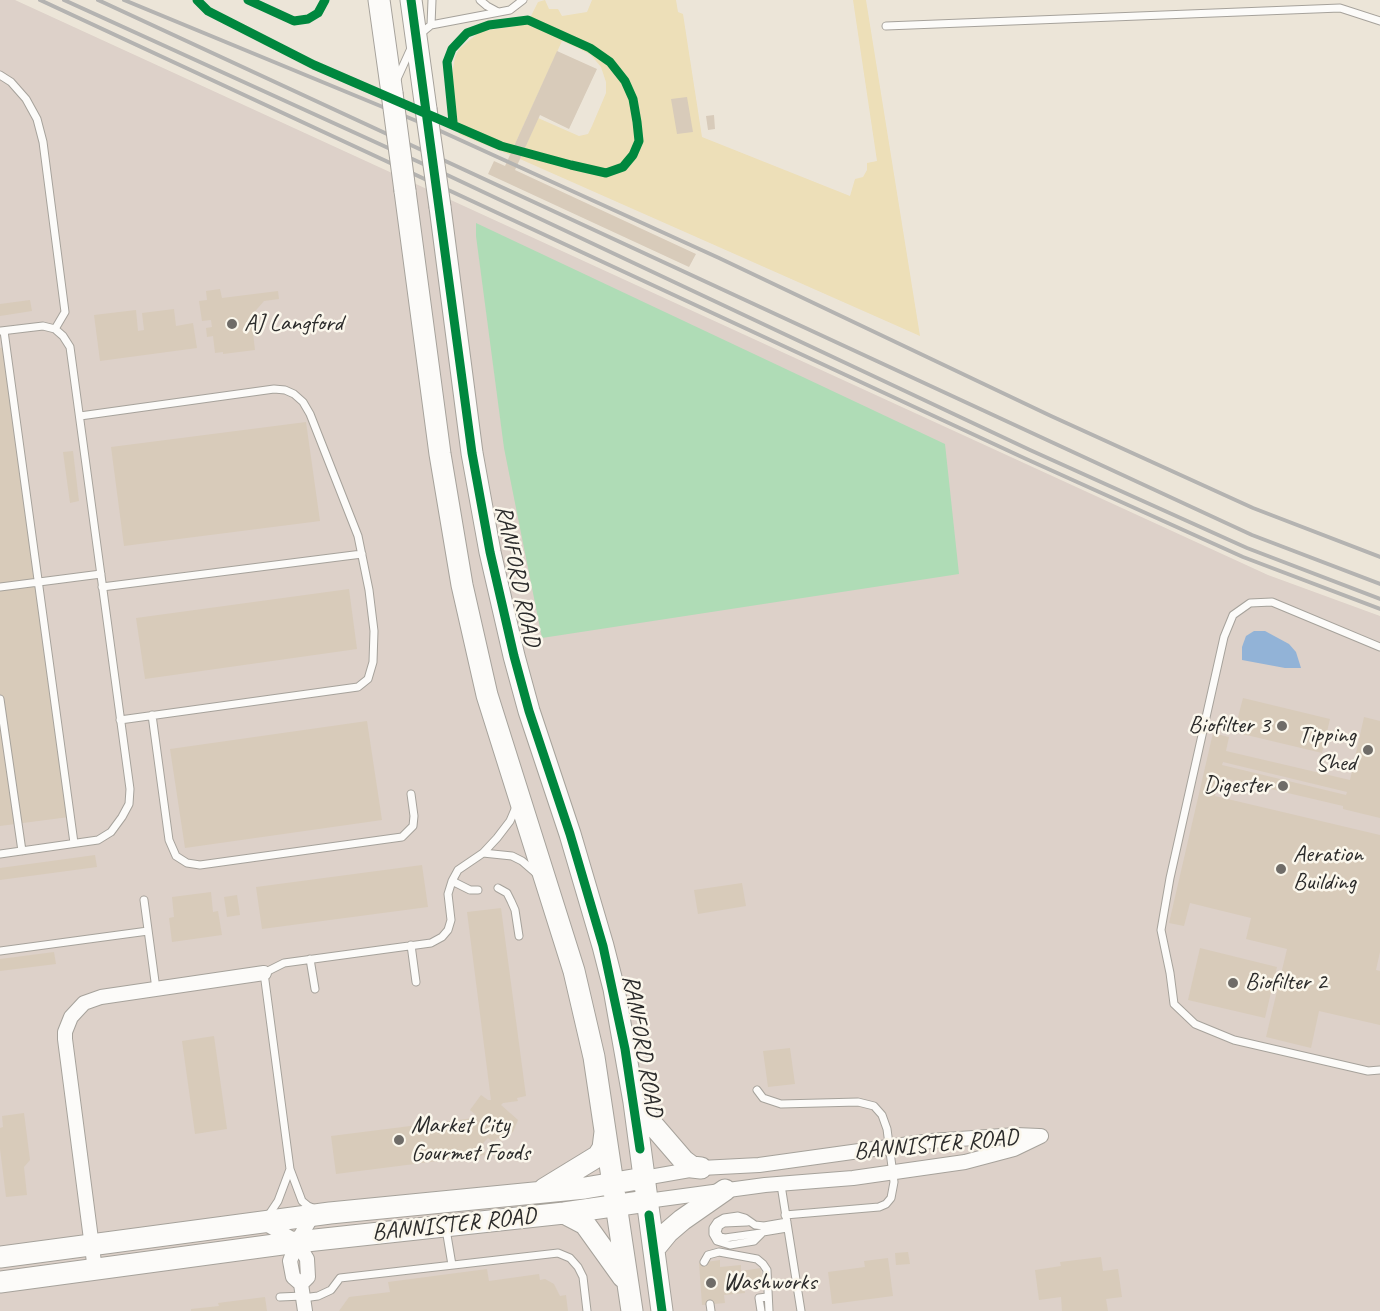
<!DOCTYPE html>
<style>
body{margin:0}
canvas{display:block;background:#ece5d8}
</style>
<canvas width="1380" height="1311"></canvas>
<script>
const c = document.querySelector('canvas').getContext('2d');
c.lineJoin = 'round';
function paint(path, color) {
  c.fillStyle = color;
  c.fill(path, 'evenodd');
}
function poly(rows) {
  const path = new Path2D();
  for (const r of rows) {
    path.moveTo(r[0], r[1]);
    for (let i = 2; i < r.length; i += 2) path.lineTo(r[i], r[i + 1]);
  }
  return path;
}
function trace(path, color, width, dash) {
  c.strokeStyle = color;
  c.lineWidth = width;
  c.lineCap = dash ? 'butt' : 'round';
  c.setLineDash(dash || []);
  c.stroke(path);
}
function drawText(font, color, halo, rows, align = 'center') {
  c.font = font + ' Caveat,sans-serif';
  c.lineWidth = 5;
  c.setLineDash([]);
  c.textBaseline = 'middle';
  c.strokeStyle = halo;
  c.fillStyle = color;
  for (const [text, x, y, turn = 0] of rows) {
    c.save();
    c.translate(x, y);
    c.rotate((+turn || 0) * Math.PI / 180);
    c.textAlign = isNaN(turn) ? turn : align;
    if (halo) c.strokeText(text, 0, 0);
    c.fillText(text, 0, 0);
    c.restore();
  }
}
const industrial = poly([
 [0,0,15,0,1268,575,1380,616,1380,1311,0,1311]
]);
const green = poly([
 [476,223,945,444,959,574,542,638,504,448,476,236]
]);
const sand = poly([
 [545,0,549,9,558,9,562,16,587,12,592,0,676,0,678,12,683,14,702,137,850,196,855,179,863,177,867,170,867,163,877,161,853,0,866,0,920,336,520,159,538,118,579,136,588,134,592,126,606,93,606,82,601,67,591,55,578,48,562,41,510,155,459,134,451,81,455,57,459,49,478,33,484,31,527,24,538,2]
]);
const water = poly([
 [1254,631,1265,631,1289,644,1296,652,1301,668,1285,668,1242,660,1242,647,1246,636]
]);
const building = poly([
 [557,51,597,69,569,129,540,115,515,170,696,254,689,267,488,174,494,161,505,166],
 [687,97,693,132,677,134,671,99],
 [714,115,715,129,708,130,706,116],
 [220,289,222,298,278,291,279,299,264,301,251,316,255,350,223,354,223,352,215,353,213,336,207,337,206,328,212,327,211,320,202,321,199,301,207,300,206,291],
 [30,300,32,311,0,316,0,304],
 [174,309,176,326,193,323,197,348,100,361,94,315,136,310,138,331,144,330,142,313],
 [6,347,69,817,0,826,0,348],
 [306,422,320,521,124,546,111,447],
 [73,451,79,501,70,503,63,452],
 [349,589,357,649,145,679,136,618],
 [1243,698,1330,719,1322,753,1234,732],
 [1364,717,1380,721,1380,818,1343,809,1343,806,1220,777,1215,796,1380,835,1380,952,1376,970,1380,971,1380,1025,1319,1011,1311,1048,1266,1037,1287,949,1246,939,1251,918,1190,903,1184,926,1169,923,1213,733,1229,737,1226,751,1350,780],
 [1223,762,1347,792,1346,795,1222,765],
 [367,721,382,820,185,848,170,749],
 [95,855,97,867,0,880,0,868],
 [422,865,428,907,262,929,256,887],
 [742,883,746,906,698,914,694,890],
 [211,892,213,912,218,911,222,935,172,942,169,918,174,917,172,897],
 [237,895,240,915,227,917,224,897],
 [501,908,526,1096,517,1098,518,1101,503,1103,501,1105,518,1120,513,1132,501,1141,498,1138,493,1142,488,1138,483,1143,485,1155,336,1174,331,1136,474,1118,476,1115,470,1110,481,1095,488,1100,491,1100,467,912],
 [1200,948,1277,967,1265,1018,1188,1000],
 [54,952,56,964,0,971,0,959],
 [214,1036,227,1129,195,1134,182,1041],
 [790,1048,795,1084,768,1087,763,1051],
 [24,1113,30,1160,24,1167,27,1195,6,1197,0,1149,0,1128,3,1127,2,1116],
 [908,1252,910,1264,896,1265,895,1253],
 [1101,1257,1103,1271,1118,1269,1122,1297,1106,1299,1108,1311,1062,1311,1061,1297,1039,1300,1035,1270,1061,1266,1060,1262],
 [888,1258,893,1296,832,1304,828,1272,865,1267,864,1261],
 [720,1260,720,1267,741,1265,741,1271,761,1268,763,1285,744,1287,745,1293,724,1295,725,1303,702,1305,699,1263],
 [487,1269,489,1281,539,1274,540,1280,545,1279,554,1284,560,1296,566,1295,568,1311,339,1311,349,1297,390,1292,388,1282],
 [265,1297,267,1311,191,1311,191,1309,219,1306,218,1303]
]);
const service = poly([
 [480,0,487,6,498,12],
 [431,25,432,0],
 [886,26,1340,8,1380,21],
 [420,34,431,25,510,10,523,0],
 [0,75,11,82,26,99,37,119,43,142,65,312,55,329,63,336,70,347,130,789,129,804,122,817,111,832,98,840,0,854],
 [397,79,412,46],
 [1,331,43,326,55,329],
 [4,331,74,843],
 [80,416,274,389,285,390,294,394,303,402,310,414,358,536,369,590,374,631,373,662,368,679,358,687,120,720],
 [0,587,101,574],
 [102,587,362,554],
 [1380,647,1272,602,1250,603,1233,615,1224,637,1170,878,1161,930,1170,973,1174,1004,1195,1024,1234,1040,1368,1071,1380,1070],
 [0,699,22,851],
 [152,715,169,840,176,856,187,863,200,865,402,837,413,826,414,816,411,794],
 [483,853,512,856,522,861,537,874],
 [452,881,470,890,478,890],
 [498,888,507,893,511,901,515,910,519,936],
 [144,900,156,989],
 [411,945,416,982],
 [0,951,148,931],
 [310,959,315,989],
 [757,1090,763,1098,781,1104,858,1102,874,1106,882,1115,887,1129,894,1182,891,1198,886,1204,879,1207,785,1215],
 [781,1185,801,1311],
 [315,1209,308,1206,302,1201,290,1169,264,973,284,963,431,943,442,937,448,930,451,920,448,894,452,881,458,870,483,853,497,838,510,821,516,807],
 [268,1216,278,1201,290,1169],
 [747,1222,724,1223,719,1226,717,1232,720,1237,725,1238,761,1233],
 [787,1222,764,1226,755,1225,745,1218,738,1216,724,1218,717,1222,713,1228,713,1234,717,1241,730,1245,754,1241,763,1232,787,1228],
 [446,1229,452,1265],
 [704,1262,708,1255,719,1252,757,1259,763,1264,767,1270,769,1311],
 [280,1297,303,1296],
 [303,1298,318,1296,331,1290,340,1278,558,1253,570,1258,578,1267,583,1277,587,1311],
 [710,1304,711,1311],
 [761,1311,759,1298,767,1297]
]);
const minor = poly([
 [644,1178,701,1168,759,1165,931,1141,1016,1135,1039,1136],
 [647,1201,765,1185,853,1178,965,1162,1014,1149,1041,1136],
 [263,1222,297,1242,307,1259,308,1277,301,1284],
 [95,1270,65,1039,65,1032,71,1017,84,1003,101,997,264,973],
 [305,1311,301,1284,293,1277,290,1261,297,1242,312,1216]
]);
const primary = poly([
 [379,0,392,93],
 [411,0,426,109],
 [405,191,440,454,462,585,487,695,574,971,594,1057,632,1311],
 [440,207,472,453,490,552,514,656,529,711,570,834,603,946,614,989,634,1102,662,1311],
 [634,1103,684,1161,692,1167,701,1168],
 [544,1189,598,1156,603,1148,605,1132],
 [564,1213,585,1224,623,1277],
 [654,1249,668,1232,682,1220,725,1190],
 [0,1257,330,1213,585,1188,644,1178],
 [0,1282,297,1242,564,1213,647,1201]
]);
const rail = poly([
 [40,0,1024,458,1243,557,1380,609],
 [64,0,443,173,1030,450,1247,548,1380,599],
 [98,0,1252,535,1380,584],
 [124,0,436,129,719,258,1051,416,1253,508,1380,557]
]);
const primaryBridge = poly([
 [392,93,405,191],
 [426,109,440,207]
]);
const cycleway = poly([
 [197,0,208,11,314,65,501,146,571,165,606,173,623,167,633,155,639,141,637,122,633,99,625,81,610,62,590,48,528,20,489,25,467,33,452,49,447,62,453,122],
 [248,0,294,21,308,19,318,13,325,0],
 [411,0,472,453,490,552,514,656,529,711,570,834,603,946,625,1049,640,1149],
 [649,1215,662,1311]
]);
const markers = [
 [232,324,6,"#6f6c68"],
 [1282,726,6,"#6f6c68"],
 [1368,750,6,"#6f6c68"],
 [1283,786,6,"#6f6c68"],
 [1281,869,6,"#6f6c68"],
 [1233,983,6,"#6f6c68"],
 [399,1140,6,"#6f6c68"],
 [711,1283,6,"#6f6c68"]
];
const poiNames = [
 ["AJ Langford",244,324],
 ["Biofilter 3",1270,726,"right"],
 ["Tipping",1356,736,"right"],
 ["Shed",1356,764,"right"],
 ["Digester",1271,786,"right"],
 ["Aeration",1293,855],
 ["Building",1293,883],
 ["Biofilter 2",1245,983],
 ["Market City",411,1126],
 ["Gourmet Foods",411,1154],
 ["Washworks",723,1283]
];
const streetNames = [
 ["RANFORD ROAD",517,576,78],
 ["RANFORD ROAD",642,1046,80],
 ["BANNISTER ROAD",936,1145,-5],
 ["BANNISTER ROAD",454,1225,-6]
];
paint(industrial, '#ddd1c9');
paint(green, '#afdcb6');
paint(sand, '#eddfb8');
paint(water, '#92b3d7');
paint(building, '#d8cbba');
trace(service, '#a6a29b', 9);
trace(minor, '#a6a29b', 16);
trace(primary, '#a6a29b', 23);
trace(service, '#fcfbf9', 7);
trace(minor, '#fcfbf9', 14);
trace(primary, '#fcfbf9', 21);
trace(rail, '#b4b3b1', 4);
trace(primaryBridge, '#a6a29b', 23, []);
trace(primaryBridge, '#fcfbf9', 21);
trace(cycleway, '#00873e', 9);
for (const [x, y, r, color] of markers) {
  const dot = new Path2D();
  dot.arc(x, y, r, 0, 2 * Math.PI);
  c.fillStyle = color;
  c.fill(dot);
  trace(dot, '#fbf7ec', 2);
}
drawText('24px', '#2b2b2b', '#fbf7ec', poiNames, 'left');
drawText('24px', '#2b2b2b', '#fbf7ec', streetNames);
</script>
